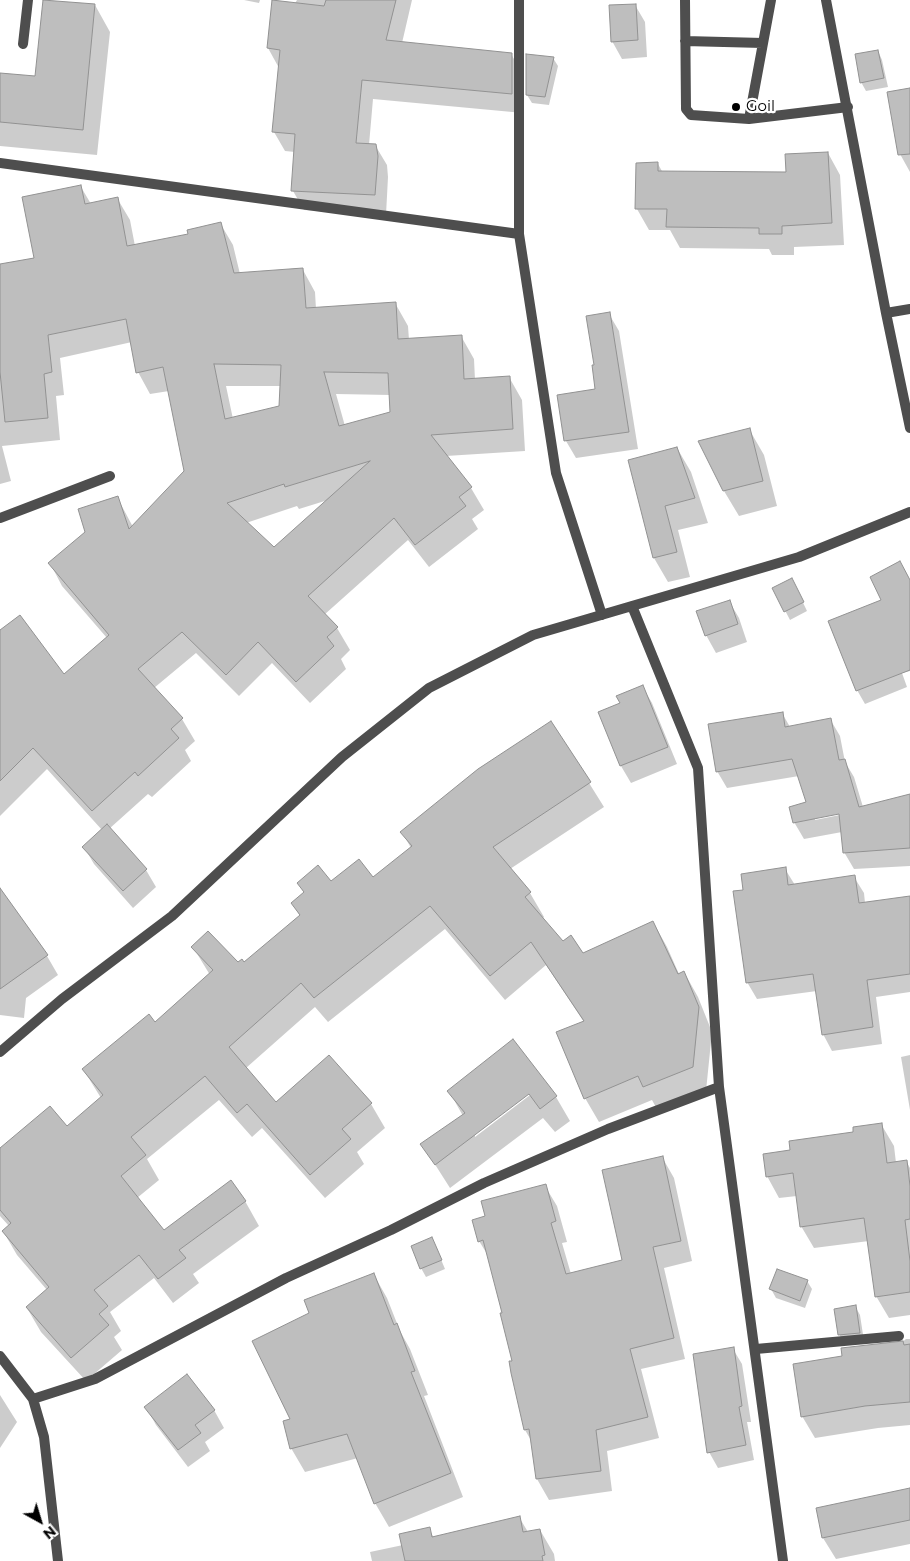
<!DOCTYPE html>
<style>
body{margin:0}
#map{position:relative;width:910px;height:1561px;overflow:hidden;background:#fff;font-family:Montserrat,sans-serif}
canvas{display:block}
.north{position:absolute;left:15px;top:1496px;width:50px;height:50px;-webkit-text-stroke:4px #fff;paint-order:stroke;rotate:141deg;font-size:14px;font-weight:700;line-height:20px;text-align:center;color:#000}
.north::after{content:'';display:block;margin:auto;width:18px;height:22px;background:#000;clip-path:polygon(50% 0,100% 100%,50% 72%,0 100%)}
</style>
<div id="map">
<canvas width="910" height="1561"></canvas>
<div class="north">N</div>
</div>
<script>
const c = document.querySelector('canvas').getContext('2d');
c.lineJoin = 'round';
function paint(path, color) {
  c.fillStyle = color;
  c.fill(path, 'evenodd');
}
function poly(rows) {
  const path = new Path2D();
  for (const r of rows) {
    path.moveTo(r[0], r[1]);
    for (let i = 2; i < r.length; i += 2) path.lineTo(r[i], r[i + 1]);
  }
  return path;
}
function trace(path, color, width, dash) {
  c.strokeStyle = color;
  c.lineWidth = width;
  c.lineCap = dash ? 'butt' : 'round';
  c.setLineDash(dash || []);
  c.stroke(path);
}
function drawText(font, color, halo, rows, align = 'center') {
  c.font = font + ' Montserrat,sans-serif';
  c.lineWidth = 4.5;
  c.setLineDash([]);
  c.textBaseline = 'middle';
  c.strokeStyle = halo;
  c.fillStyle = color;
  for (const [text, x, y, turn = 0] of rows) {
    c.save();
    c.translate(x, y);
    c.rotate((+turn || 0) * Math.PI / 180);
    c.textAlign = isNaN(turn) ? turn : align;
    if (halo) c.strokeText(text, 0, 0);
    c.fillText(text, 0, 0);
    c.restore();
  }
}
const shadow = poly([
 [244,0,260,0,259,3],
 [297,0,412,0,402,43,511,54,523,74,523,113,373,99,369,145,375,145,387,165,388,177,386,215,304,210,293,191,295,152,285,151,274,132,279,68,268,48],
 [95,5,110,32,97,155,0,146,0,74,36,78],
 [635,5,645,22,647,57,622,59,612,41],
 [878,51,882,60,888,87,866,91,861,82],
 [553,58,558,66,549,105,532,103,527,95],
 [910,89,910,172,900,154],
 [828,153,840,175,844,245,794,247,794,255,772,255,769,249,680,248,670,230,649,230,637,209,658,164,663,173,788,173],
 [81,187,91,204,117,198,130,220,135,246,190,235,220,223,233,245,240,274,303,270,315,292,316,309,395,303,408,326,409,340,461,336,474,359,475,380,509,377,522,400,525,451,446,456,471,488,484,510,472,519,478,529,429,567,408,540,324,615,337,628,350,650,341,659,346,669,310,703,272,663,239,696,196,653,154,688,182,719,195,741,185,750,191,761,152,797,148,794,109,829,146,870,156,887,133,908,94,864,84,847,102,830,47,769,0,816,0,631,64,676,107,638,62,586,50,563,87,532,117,497,133,527,185,472,169,391,150,394,138,372,132,342,60,358,64,395,56,396,60,440,2,446,11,481,0,484,0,265,35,258],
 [226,386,281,386,281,407,233,419],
 [336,394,390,395,391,413,345,426],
 [328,500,274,549,246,523,297,506,299,509],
 [609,314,619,331,638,449,576,458,566,441,559,396,597,390,595,366],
 [749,429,764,455,777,506,739,516,724,491],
 [677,448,691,472,708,523,678,530,690,577,668,582,654,558,629,461],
 [910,581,910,671,902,673,907,687,865,704,857,690,883,600],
 [796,588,807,611,790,620,774,589],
 [729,601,739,618,747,642,716,653,706,635],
 [642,686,652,703,677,764,631,783,621,766,621,704],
 [782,713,790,727,830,719,840,736,845,762,854,777,863,807,910,795,910,866,854,869,844,852,842,832,804,839,794,822,808,803,799,776,727,788,717,771],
 [845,811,845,814,815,820,815,817],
 [551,722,604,807,510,869,530,893,544,917,542,919,562,943,583,954,653,922,667,947,679,974,684,972,698,997,712,1032,706,1091,658,1111,652,1100,599,1122,585,1098,584,1022,546,965,505,1000,445,929,328,1022,315,1007,246,1068,276,1104,371,1104,385,1128,357,1152,364,1164,325,1198,262,1128,252,1137,219,1100,147,1159,159,1180,137,1198,164,1232,245,1201,259,1226,193,1274,199,1283,173,1303,154,1278,110,1312,121,1331,114,1337,122,1350,86,1381,41,1332,27,1308,47,1290,17,1255,3,1231,9,1226,0,1216,0,1150,66,1128,101,1098,83,1069,155,1024,210,975,193,947,238,964,244,964,300,916,292,903,304,893,298,883,331,883,373,879,411,848,402,832],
 [785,869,795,885,854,877,864,893,865,903,910,897,910,992,876,997,882,1044,832,1051,823,1034,817,991,757,999,747,982,744,891],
 [0,898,47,956,58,975,26,998,24,1018,0,1015],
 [513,1041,556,1097,570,1121,555,1132,543,1118,450,1188,422,1144,463,1116,449,1091],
 [533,1090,534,1092,475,1137,475,1133],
 [910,1055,910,1110,901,1057],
 [881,1124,894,1146,896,1163,906,1161,910,1168,910,1315,889,1318,876,1296,869,1241,814,1248,801,1226,797,1196,779,1198,767,1176,791,1151],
 [662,1157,674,1178,692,1261,664,1268,685,1359,641,1369,659,1438,607,1451,612,1491,549,1500,537,1479,532,1442,525,1430,511,1362,513,1362,504,1314,489,1257,479,1241,487,1217,545,1186,557,1206,567,1242,562,1243,571,1274,623,1261],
 [432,1238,445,1269,426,1277,421,1268],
 [374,1275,387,1298,400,1331,410,1349,428,1395,424,1396,463,1497,389,1527,375,1503,358,1458,305,1472,291,1448,292,1419],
 [807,1281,812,1289,805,1308,776,1298,771,1289],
 [855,1306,860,1315,864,1341,844,1343,839,1334],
 [906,1339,910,1339,910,1425,878,1428,815,1438,802,1416,843,1357,900,1344],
 [733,1349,742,1364,751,1422,747,1422,754,1460,718,1468,709,1452],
 [0,1395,17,1422,0,1448],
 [146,1407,214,1410,224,1428,205,1442,210,1451,188,1467,156,1425],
 [910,1490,910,1544,836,1559,823,1538],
 [519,1517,528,1532,540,1530,554,1554,555,1561,372,1561,370,1552,403,1545,429,1529,434,1538]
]);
const building = poly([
 [43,0,95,4,83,130,0,122,0,73,35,76,43,0],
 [272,0,324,6,326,0,396,0,386,40,512,53,512,94,362,80,356,143,376,144,378,156,375,195,291,191,295,134,272,132,280,50,267,48,272,0],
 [636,4,638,40,611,42,609,5,636,4],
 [878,50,884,78,860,83,855,54,878,50],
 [526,54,554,57,545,97,526,95,526,54],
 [910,88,910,154,898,155,887,92,910,88],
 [828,152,832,223,782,226,782,234,759,234,759,228,666,227,667,209,635,209,636,163,658,162,658,171,786,172,785,154,828,152],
 [81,185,85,204,118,197,127,246,188,234,187,230,221,222,234,273,303,268,306,308,396,302,398,339,462,335,464,379,510,376,513,429,431,435,472,487,459,497,466,506,415,545,394,518,308,596,338,627,327,637,334,646,296,682,258,642,226,675,182,632,138,669,183,718,171,729,179,738,138,776,135,772,92,811,33,748,0,781,0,630,20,615,64,674,109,635,48,563,85,532,78,509,118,496,129,529,184,471,163,367,136,373,126,319,48,335,52,372,44,374,48,418,5,422,0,372,0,264,34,258,22,197,81,185],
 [214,364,281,365,279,406,225,419,214,364],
 [324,372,388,373,390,412,339,426,324,372],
 [370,461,274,547,227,503,284,484,285,487,370,461],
 [610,312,629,432,564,441,557,395,595,389,592,365,594,365,586,316,610,312],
 [750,428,763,481,723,491,698,441,750,428],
 [677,447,695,498,665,506,677,552,653,558,628,460,677,447],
 [900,561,910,580,910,670,856,691,828,621,881,600,870,577,900,561],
 [792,578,804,602,784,612,772,588,792,578],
 [730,600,738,624,705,636,696,611,730,600],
 [643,685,668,747,620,766,598,712,620,703,616,696,643,685],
 [783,712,785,727,831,718,839,760,845,759,859,807,910,794,910,848,843,853,839,814,793,823,789,807,806,802,792,759,716,772,708,724,783,712],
 [551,721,591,782,493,847,531,892,525,897,563,941,571,935,583,953,653,921,678,974,684,971,699,1007,693,1067,643,1087,638,1076,584,1099,556,1032,584,1021,531,942,490,976,430,906,314,998,301,983,229,1047,276,1102,329,1055,372,1103,342,1129,351,1139,310,1175,247,1104,237,1113,205,1076,131,1137,146,1155,121,1176,164,1230,231,1180,246,1201,179,1250,186,1258,158,1279,139,1255,94,1290,108,1306,99,1314,109,1325,71,1358,26,1307,49,1287,2,1231,11,1223,0,1210,0,1148,50,1106,67,1126,103,1095,82,1069,149,1014,155,1022,213,970,191,947,208,931,238,962,242,959,244,962,300,915,291,903,304,892,297,883,318,865,331,881,359,859,373,877,412,846,400,832,478,769,551,721],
 [107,824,147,869,123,891,82,847,107,824],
 [786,867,788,885,855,875,859,903,910,896,910,974,867,980,873,1027,822,1035,813,974,746,983,733,891,743,890,741,874,786,867],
 [0,888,48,955,0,989,0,888],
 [513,1039,557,1096,540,1109,529,1094,435,1165,420,1144,465,1113,447,1091,513,1039],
 [882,1123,887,1163,907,1160,910,1186,910,1219,905,1220,910,1261,910,1292,875,1297,864,1218,800,1227,793,1173,766,1177,763,1154,790,1150,789,1141,853,1132,853,1127,882,1123],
 [663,1156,681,1241,653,1247,674,1338,630,1349,648,1417,596,1430,601,1471,536,1479,529,1429,524,1430,511,1373,509,1361,512,1361,500,1313,502,1313,483,1240,478,1242,472,1220,485,1216,481,1201,546,1184,556,1221,551,1223,566,1274,622,1260,602,1170,663,1156],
 [432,1237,442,1260,420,1269,411,1246,432,1237],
 [777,1269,808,1280,800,1301,769,1289,777,1269],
 [374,1273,394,1325,397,1323,415,1371,411,1372,451,1473,374,1504,347,1434,290,1449,283,1421,290,1419,252,1341,309,1313,304,1300,374,1273],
 [856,1305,860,1333,838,1335,834,1309,856,1305],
 [903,1341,904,1345,910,1344,910,1402,865,1406,801,1417,793,1364,842,1356,841,1348,903,1341],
 [734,1347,742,1406,739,1407,746,1445,707,1453,693,1354,734,1347],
 [187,1374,215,1410,195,1425,201,1433,178,1450,144,1407,187,1374],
 [910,1488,910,1520,822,1538,816,1508,910,1488],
 [520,1516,523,1532,540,1529,545,1555,542,1556,543,1561,405,1561,399,1534,430,1527,432,1537,520,1516]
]);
const service = poly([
 [685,0,686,109,691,115,749,119,771,0],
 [685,41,763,43],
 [23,44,28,0],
 [749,119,848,107],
 [756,1349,899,1336]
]);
const minor = poly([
 [519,0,519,234,556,473,602,615],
 [826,0,886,313,910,428],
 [0,163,519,234],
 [886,313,910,309],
 [0,518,110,476],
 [632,606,698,768,719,1087,783,1561],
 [0,1052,62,999,172,916,342,757,429,688,533,635,799,557,910,512],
 [0,1356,33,1399,44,1437,58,1561],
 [33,1399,95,1379,286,1278,391,1230,484,1183,608,1129,719,1087]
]);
const markers = [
 [736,107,5,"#000"]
];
const poiNames = [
 ["Goil",746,107]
];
paint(shadow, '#0003');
paint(building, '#bebebe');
trace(building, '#929292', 1);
trace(service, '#4e4e4e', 10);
trace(minor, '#4e4e4e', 10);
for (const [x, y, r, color] of markers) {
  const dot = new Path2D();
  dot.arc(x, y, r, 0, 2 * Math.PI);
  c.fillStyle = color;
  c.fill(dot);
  trace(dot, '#fff', 2);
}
drawText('15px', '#000', '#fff', poiNames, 'left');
</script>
